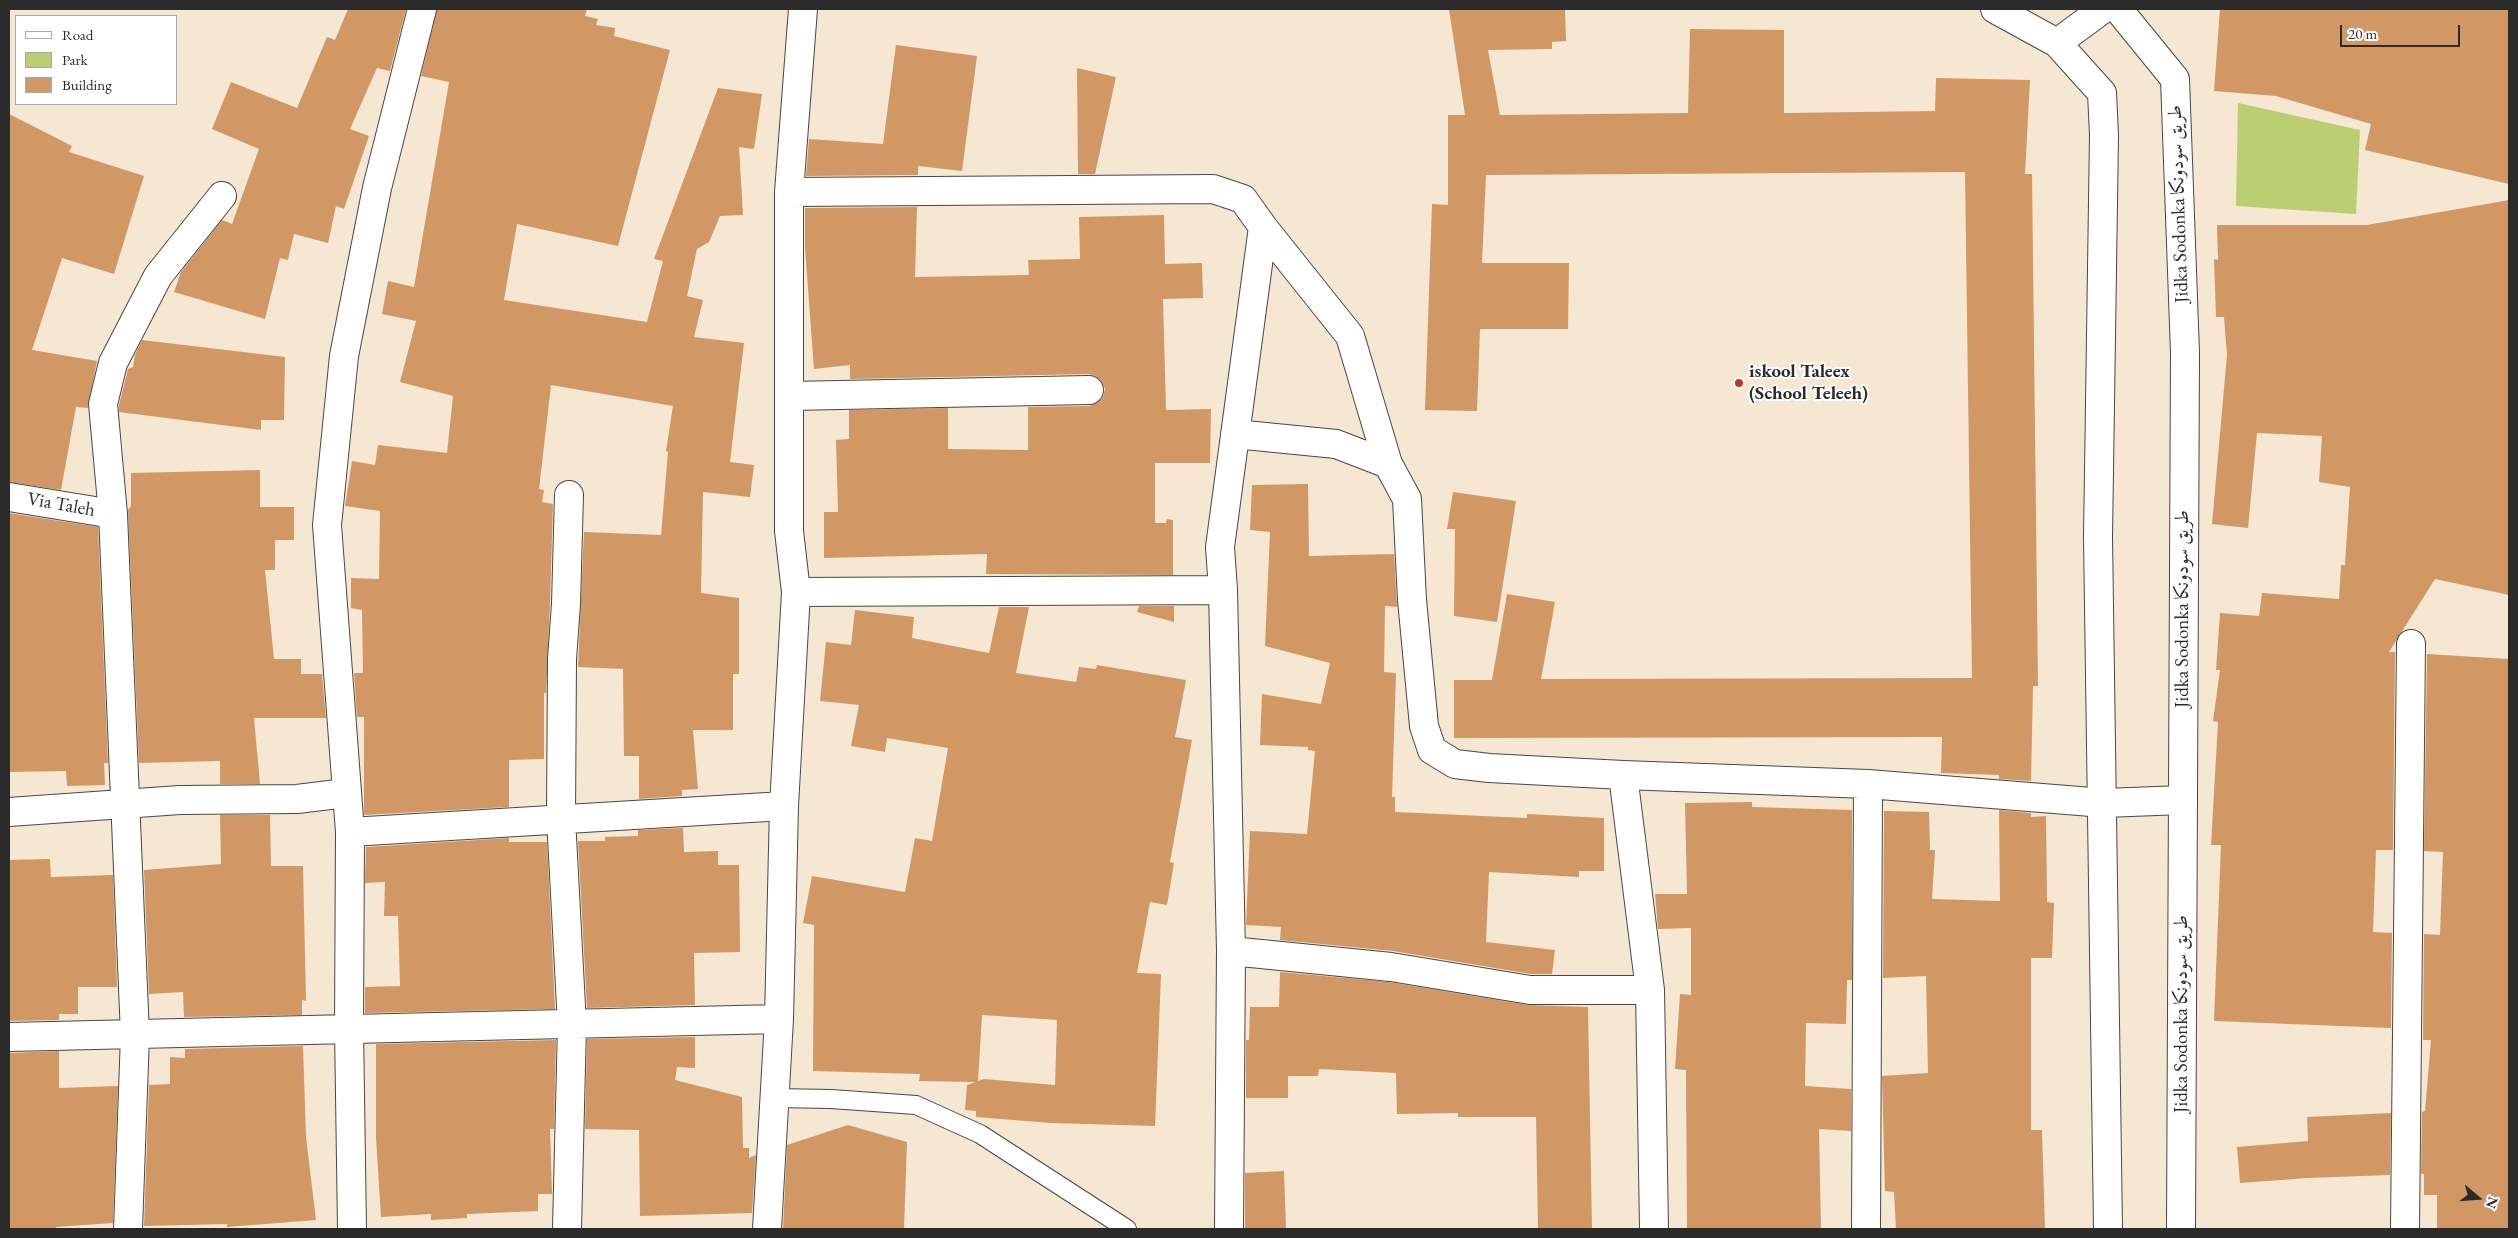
<!DOCTYPE html>
<meta charset="utf-8">
<style>
body{margin:0}
#map{position:relative;width:2518px;height:1238px;overflow:hidden;background:#f5e7d1;font-family:"EB Garamond",serif}
canvas{display:block}
.frame{position:absolute;inset:0;border:10px solid #2b2b2b;pointer-events:none}
.legend{position:absolute;left:15px;top:15px;width:162px;height:90px;box-sizing:border-box;background:#fff;border:1px solid #aaa;margin:0;padding:6px 9px;list-style:none;font-size:15px;color:#2b2b2b}
.legend li{display:flex;align-items:center;gap:10px;height:25px}
.legend b{width:25px;border:1px solid #aaa}
.north{position:absolute;left:2453px;top:1173px;width:50px;height:50px;-webkit-text-stroke:4px #fff;paint-order:stroke;rotate:108deg;font-size:14px;font-weight:700;line-height:20px;text-align:center;color:#2b2b2b}
.north::after{content:'';display:block;margin:auto;width:18px;height:22px;background:#2b2b2b;clip-path:polygon(50% 0,100% 100%,50% 72%,0 100%)}
.scale{position:absolute;left:2340px;top:25px;width:120px;height:22px;box-sizing:border-box;border:2px solid #2b2b2b;border-top:0;padding-left:6px;font-size:15px;line-height:18px;white-space:nowrap;color:#2b2b2b;-webkit-text-stroke:4px #fff;paint-order:stroke}
</style>
<div id="map">
<canvas width="2518" height="1238"></canvas>
<div class="frame"></div>
<ul class="legend">
<li><b style="height:6px;background:#fff"></b>Road</li>
<li><b style="height:14px;background:#bbce71"></b>Park</li>
<li><b style="height:14px;background:#d19866"></b>Building</li>
</ul>
<div class="north">N</div>
<div class="scale">20 m</div>
</div>
<script>
const c = document.querySelector('canvas').getContext('2d');
c.lineJoin = 'round';
function paint(path, color) {
  c.fillStyle = color;
  c.fill(path, 'evenodd');
}
function poly(rows) {
  const path = new Path2D();
  for (const r of rows) {
    path.moveTo(r[0], r[1]);
    for (let i = 2; i < r.length; i += 2) path.lineTo(r[i], r[i + 1]);
  }
  return path;
}
function trace(path, color, width, dash) {
  c.strokeStyle = color;
  c.lineWidth = width;
  c.lineCap = dash ? 'butt' : 'round';
  c.setLineDash(dash || []);
  c.stroke(path);
}
function drawText(font, color, halo, rows, align = 'center') {
  c.font = font + ' "EB Garamond",Amiri,serif';
  c.lineWidth = 4;
  c.setLineDash([]);
  c.textBaseline = 'middle';
  c.strokeStyle = halo;
  c.fillStyle = color;
  for (const [text, x, y, turn = 0] of rows) {
    c.save();
    c.translate(x, y);
    c.rotate((+turn || 0) * Math.PI / 180);
    c.textAlign = isNaN(turn) ? turn : align;
    if (halo) c.strokeText(text, 0, 0);
    c.fillText(text, 0, 0);
    c.restore();
  }
}
const green = poly([
 [2238,103,2360,130,2356,214,2236,206]
]);
const building = poly([
 [348,9,406,9,390,71,377,68,350,129,369,136,344,209,336,206,328,243,294,234,288,260,280,258,265,319,174,292,181,272,222,220,232,224,259,149,212,129,231,82,297,108,327,37,335,40],
 [437,9,587,9,585,16,598,19,596,25,615,28,614,36,670,50,618,246,517,224,504,300,647,322,663,261,654,259,718,88,762,94,754,149,739,147,743,215,720,216,709,242,697,249,687,296,703,300,694,337,744,343,730,462,754,465,750,497,703,492,701,593,739,598,739,674,733,674,733,730,693,730,698,789,682,790,682,796,639,799,639,756,624,756,623,669,578,667,584,532,661,535,668,452,666,451,673,406,551,385,539,489,544,490,542,502,553,504,550,603,546,693,544,693,544,759,509,760,509,807,364,815,364,717,357,717,354,673,363,673,362,610,351,608,351,578,379,579,380,511,345,506,352,461,375,465,378,445,447,453,453,396,400,382,416,321,382,314,388,281,414,287,449,82,421,76],
 [1449,9,1565,9,1566,41,1552,42,1552,49,1488,50,1500,115,1688,113,1690,29,1784,30,1784,113,1935,111,1936,78,2030,80,2025,174,2032,174,2038,686,2033,686,2031,781,1999,779,1999,775,1941,773,1942,737,1454,738,1454,680,1492,680,1507,594,1555,602,1541,679,1972,678,1965,172,1486,175,1482,263,1569,263,1568,329,1480,329,1477,411,1425,410,1432,204,1448,205,1448,115,1465,115],
 [2220,9,2509,9,2509,184,2365,150,2371,124,2276,96,2214,91],
 [896,45,977,56,962,171,918,166,918,175,806,176,809,139,883,144],
 [1077,68,1116,77,1095,174,1078,174],
 [9,114,72,146,69,152,144,176,114,274,62,258,32,350,97,361,88,408,76,407,61,490,9,482],
 [2509,200,2509,595,2435,579,2389,652,2395,652,2393,850,2376,850,2373,932,2392,933,2391,1028,2214,1021,2221,845,2211,845,2218,722,2213,721,2220,670,2216,670,2220,613,2259,616,2262,593,2339,599,2341,565,2345,565,2350,487,2319,482,2322,436,2257,433,2248,528,2212,524,2227,355,2224,317,2216,317,2214,259,2218,260,2217,225,2367,225],
 [917,207,915,277,1029,275,1028,260,1080,259,1079,217,1164,215,1165,264,1202,263,1203,298,1163,299,1166,410,1211,409,1210,463,1155,463,1155,523,1165,523,1165,525,1167,519,1173,520,1173,575,986,574,987,554,824,558,824,512,838,512,836,440,849,439,849,410,948,408,948,449,1028,450,1028,407,1089,406,1097,403,1103,397,1105,389,1102,382,1096,376,1089,374,850,379,850,365,814,369,805,248,805,208],
 [142,340,285,357,284,420,261,420,261,430,119,412,119,405,128,369,133,367,135,355],
 [260,470,260,507,294,507,294,540,275,540,275,570,265,570,274,659,301,659,301,674,322,674,326,718,254,718,260,784,220,784,220,761,139,763,128,510,131,506,131,473],
 [1308,484,1309,556,1394,554,1397,607,1385,606,1384,672,1396,673,1392,797,1395,797,1395,812,1527,818,1527,814,1604,818,1604,871,1579,871,1579,877,1489,872,1486,942,1555,950,1552,974,1531,974,1393,951,1280,940,1281,927,1246,925,1250,831,1307,834,1315,751,1308,750,1308,747,1260,745,1262,694,1321,704,1330,663,1265,646,1270,532,1250,530,1252,485],
 [1453,492,1516,501,1497,622,1454,616,1455,529,1447,529],
 [9,513,98,527,108,763,104,763,105,785,67,786,66,771,9,772],
 [1139,606,1174,606,1174,622,1137,612],
 [999,607,1029,607,1016,673,1076,682,1079,667,1096,669,1097,665,1186,680,1175,737,1192,740,1170,862,1174,863,1167,905,1150,902,1137,973,1161,974,1155,1126,1051,1123,976,1117,976,1111,965,1110,967,1085,976,1082,919,1081,920,1074,813,1071,814,925,803,923,812,876,905,892,915,838,932,841,948,748,887,738,885,752,851,746,859,705,820,701,826,642,851,645,855,610,914,617,912,638,989,653],
 [982,1015,1057,1020,1055,1085,984,1079,978,1081],
 [2427,654,2509,659,2509,1229,2437,1229,2437,1195,2424,1195,2424,1174,2421,1174,2422,1112,2425,1111,2431,1040,2423,1040,2424,934,2440,935,2443,852,2424,851],
 [1752,802,1752,807,1852,810,1852,980,1847,980,1846,1024,1806,1023,1805,1086,1851,1089,1851,1131,1819,1129,1821,1229,1687,1229,1686,1070,1675,1069,1680,994,1691,995,1691,928,1658,929,1655,894,1687,894,1685,803],
 [1999,810,2031,813,2031,817,2046,816,2047,902,2054,903,2052,958,2031,958,2031,1130,2042,1130,2045,1229,1896,1229,1894,1192,1885,1191,1882,1076,1928,1073,1926,976,1883,978,1884,811,1929,812,1930,850,1935,850,1932,899,2000,901],
 [220,815,270,815,271,866,303,866,306,1001,302,1000,302,1015,184,1017,183,992,149,994,144,870,221,864],
 [683,828,684,852,718,851,718,865,739,865,740,952,694,953,695,1005,587,1008,578,841,605,841,605,837,638,836,638,830],
 [509,838,509,842,547,842,555,1009,365,1013,365,987,400,986,398,916,384,916,385,882,365,883,366,847],
 [50,859,51,877,113,875,117,987,78,987,78,1014,59,1014,59,1020,9,1021,9,860],
 [1280,972,1389,982,1528,1005,1588,1007,1592,1229,1538,1229,1536,1117,1458,1117,1458,1113,1397,1114,1396,1073,1319,1069,1318,1076,1288,1076,1288,1098,1246,1098,1246,1040,1249,1040,1250,1007,1279,1007],
 [695,1037,695,1068,677,1067,675,1080,742,1097,743,1148,749,1148,749,1158,756,1155,752,1213,640,1216,639,1130,585,1129,587,1039],
 [556,1040,554,1129,550,1129,552,1194,538,1194,538,1211,467,1214,467,1218,431,1220,431,1214,381,1217,376,1137,376,1044],
 [303,1046,306,1137,316,1220,227,1227,227,1224,144,1226,149,1085,170,1084,170,1057,185,1058,185,1049],
 [59,1051,59,1088,118,1086,113,1223,56,1227,56,1229,9,1229,9,1053],
 [2391,1113,2390,1175,2308,1178,2240,1183,2237,1147,2308,1141,2307,1117],
 [848,1125,907,1142,904,1229,783,1229,787,1145],
 [1284,1171,1286,1229,1245,1229,1245,1173]
]);
const lane = poly([
 [775,1098,831,1099,916,1105,980,1134,1127,1229]
]);
const street = poly([
 [789,192,1213,189,1243,199,1263,227,1220,547,1223,590,1231,951,1229,1229],
 [1263,227,1350,336,1388,464],
 [790,396,1089,390],
 [1235,434,1336,444,1388,464,1407,499,1412,600,1424,726,1432,750,1455,764,1489,768,1623,775,1868,784,2104,803,2183,800],
 [9,497,113,514],
 [796,592,1223,590],
 [1623,775,1650,990,1654,1229],
 [9,812,180,800,297,799,346,793],
 [350,832,784,806],
 [1231,951,1391,967,1530,990,1650,990],
 [9,1037,779,1019],
 [128,1229,135,1035,113,514,103,404,113,363,158,276,222,196],
 [352,1229,349,1027,350,832,327,525,344,356,377,188,422,9],
 [567,1229,572,1025,561,818,562,659,566,604,569,495],
 [767,1229,779,1019,784,806,796,592,789,531,789,192,803,9],
 [1866,1229,1868,784],
 [2405,1229,2411,644]
]);
const secondary = poly([
 [1995,9,2057,43,2102,93,2104,135,2098,537,2108,1229],
 [2118,9,2175,79,2185,353,2181,1229],
 [2057,43,2103,9]
]);
const markers = [
 [1739,383,5,"#c8321e"]
];
const streetNames = [
 ["Jidka Sodonka طريق سودونكا",2179,204,-92],
 ["Via Taleh",61,505,10],
 ["Jidka Sodonka طريق سودونكا",2183,609,-90],
 ["Jidka Sodonka طريق سودونكا",2182,1014,-90]
];
const poiNames = [
 ["iskool Taleex",1749,372],
 ["(School Teleeh)",1749,394]
];
paint(green, '#bbce71');
paint(building, '#d19866');
trace(lane, '#494744', 20);
trace(street, '#494744', 30);
trace(secondary, '#494744', 30);
trace(lane, '#fff', 18);
trace(street, '#fff', 28);
trace(secondary, '#fff', 28);
for (const [x, y, r, color] of markers) {
  const dot = new Path2D();
  dot.arc(x, y, r, 0, 2 * Math.PI);
  c.fillStyle = color;
  c.fill(dot);
  trace(dot, '#fff', 2);
}
drawText('19px', '#2b2b2b', '#fff', streetNames);
drawText('bold 19px', '#2b2b2b', '#fff', poiNames, 'left');
</script>
